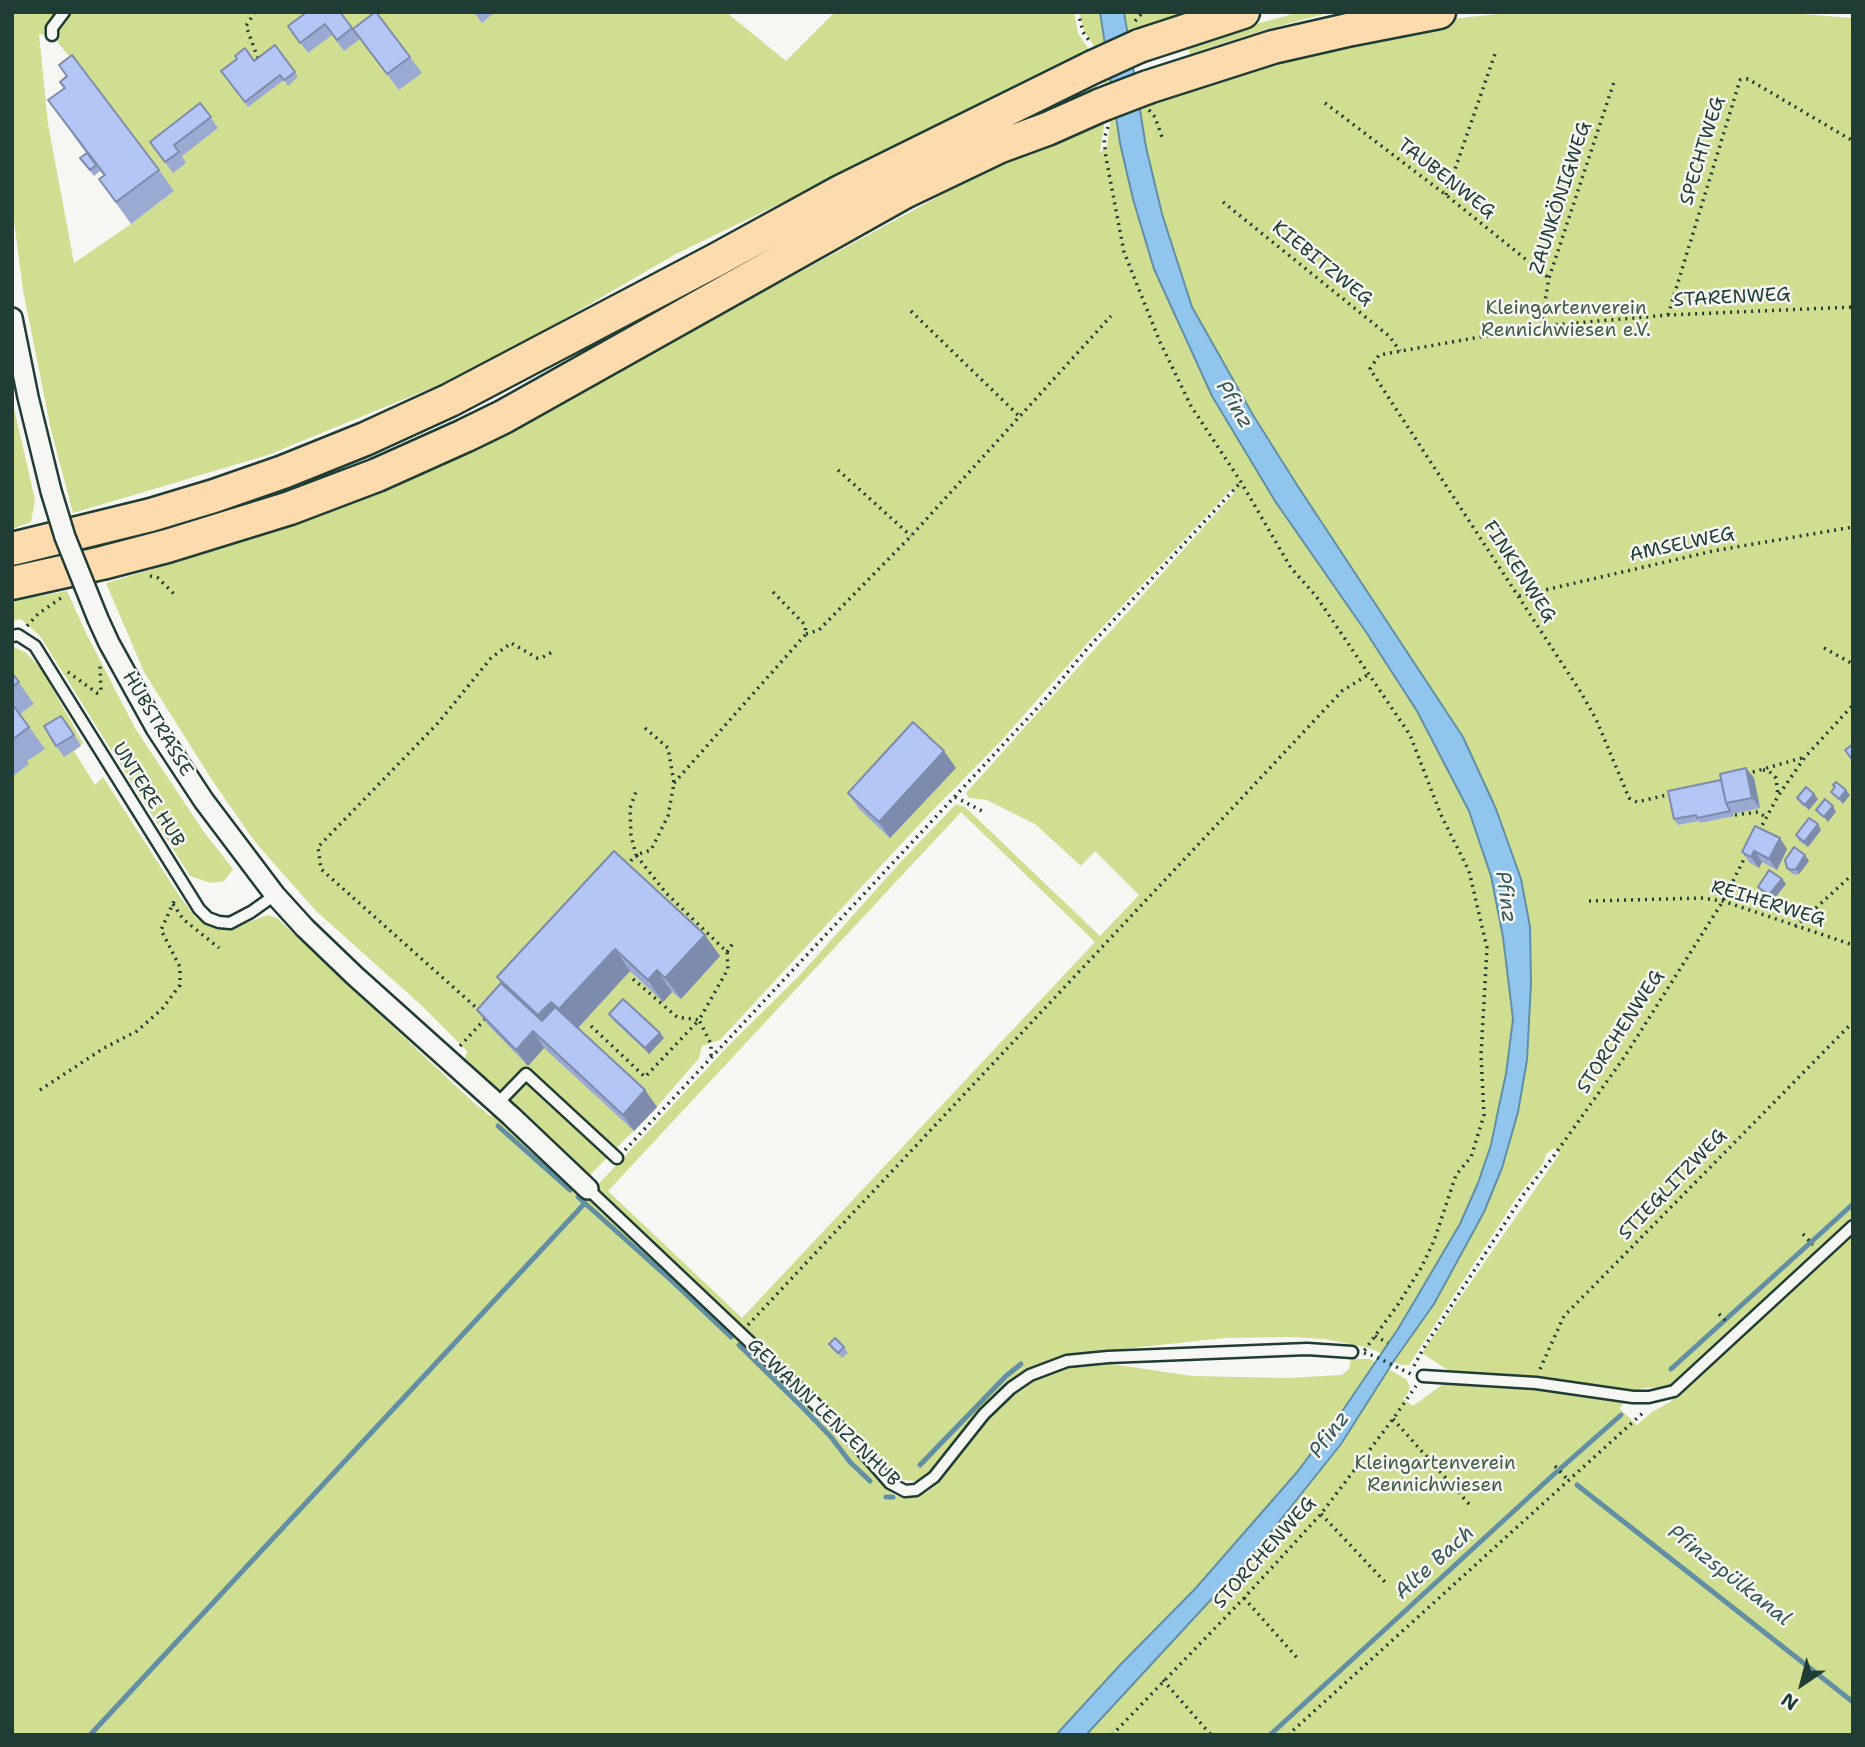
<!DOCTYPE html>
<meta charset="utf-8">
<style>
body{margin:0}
#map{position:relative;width:1865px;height:1747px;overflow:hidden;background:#f6f6f2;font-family:"Shantell Sans",sans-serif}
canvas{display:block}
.frame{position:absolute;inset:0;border:14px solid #1f3d34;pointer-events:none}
.north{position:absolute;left:1767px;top:1649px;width:70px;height:70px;-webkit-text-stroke:5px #f6f6f2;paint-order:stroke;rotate:215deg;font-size:19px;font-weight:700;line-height:28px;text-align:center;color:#1f3d34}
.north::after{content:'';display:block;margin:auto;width:24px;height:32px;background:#1f3d34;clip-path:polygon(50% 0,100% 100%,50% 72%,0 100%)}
</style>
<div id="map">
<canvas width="1865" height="1747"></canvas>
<div class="frame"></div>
<div class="north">N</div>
</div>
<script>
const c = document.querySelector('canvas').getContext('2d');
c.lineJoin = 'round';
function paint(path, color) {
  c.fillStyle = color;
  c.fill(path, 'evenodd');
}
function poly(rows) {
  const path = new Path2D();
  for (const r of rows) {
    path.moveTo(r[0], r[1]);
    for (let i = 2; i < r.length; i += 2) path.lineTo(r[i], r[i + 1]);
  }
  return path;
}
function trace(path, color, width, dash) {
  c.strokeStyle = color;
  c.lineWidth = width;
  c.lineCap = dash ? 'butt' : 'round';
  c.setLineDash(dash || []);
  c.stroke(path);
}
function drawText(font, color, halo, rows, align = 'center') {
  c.font = font + ' "Shantell Sans",sans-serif';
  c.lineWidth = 5;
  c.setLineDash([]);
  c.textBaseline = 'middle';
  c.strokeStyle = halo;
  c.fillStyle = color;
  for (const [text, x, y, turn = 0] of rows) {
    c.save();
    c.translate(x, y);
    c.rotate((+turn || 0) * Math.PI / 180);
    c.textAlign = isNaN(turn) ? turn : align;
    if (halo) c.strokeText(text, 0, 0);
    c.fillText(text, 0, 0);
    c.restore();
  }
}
const green = poly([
 [12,12,58,12,49,26,47,35,39,34,48,124,74,263,131,224,174,191,87,77,58,43,54,28,68,12,726,12,786,61,835,12,1074,12,1078,33,1091,53,676,254,480,368,268,455,73,513,51,430,23,290,12,206],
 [1079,12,1100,12,1120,143,1133,199,1154,269,1193,357,1212,396,1275,501,1391,670,1412,660,1297,485,1254,415,1192,307,1162,214,1146,147,1139,102,1244,68,1451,19,1517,12,1776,12,1853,18,1853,1216,1760,1307,1672,1385,1666,1387,1643,1388,1635,1391,1449,1371,1422,1353,1560,1153,1554,1148,1546,1154,1543,1164,1517,1197,1409,1365,1403,1365,1394,1362,1379,1352,1365,1347,1325,1339,1291,1337,1225,1338,1075,1354,1034,1367,1013,1379,986,1405,935,1468,924,1478,915,1481,903,1480,895,1476,802,1384,594,1189,732,1042,799,976,897,866,956,804,965,807,1100,936,1139,895,1095,851,1081,866,1035,824,987,800,969,798,966,793,1235,492,1232,488,1083,648,1001,741,928,815,720,1040,702,1046,699,1058,657,1107,587,1178,464,1062,467,1051,421,1005,316,911,255,842,212,780,144,672,106,583,184,560,425,466,527,419,681,337,976,176,1064,134,1105,118,1100,153,1107,146,1111,116,1098,53,1084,30],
 [961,812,1095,942,742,1318,608,1191],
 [1124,12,1210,12,1128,40],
 [1301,12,1332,12,1264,30,1190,54,1187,47,1252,25],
 [12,399,35,500,31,522,12,529],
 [67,591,86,633,135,728,204,832,233,869,224,881,211,883,190,876,40,636,21,619,12,621,12,601],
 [12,646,25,652,41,668,83,743,74,751,95,785,103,777,180,897,196,918,215,928,229,930,267,915,277,918,473,1102,489,1115,504,1120,578,1186,804,1401,841,1438,886,1488,894,1495,903,1498,917,1497,930,1490,995,1412,1022,1387,1047,1372,1074,1364,1111,1364,1192,1376,1287,1378,1342,1375,1349,1369,1351,1359,1370,1359,1406,1379,1410,1387,1407,1395,1403,1399,1413,1406,1446,1382,1561,1390,1628,1400,1619,1408,1637,1425,1652,1412,1670,1402,1853,1235,1853,1735,12,1735]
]);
const water = poly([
 [1100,12,1124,12,1146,147,1162,214,1192,307,1253,415,1297,485,1463,737,1496,809,1521,879,1530,927,1531,983,1527,1060,1518,1112,1502,1168,1484,1212,1434,1304,1395,1359,1341,1444,1255,1552,1086,1735,1056,1735,1121,1664,1195,1589,1298,1471,1341,1413,1398,1329,1460,1224,1478,1183,1491,1145,1499,1106,1506,1074,1513,1019,1503,937,1491,876,1469,811,1417,711,1366,632,1275,501,1212,396,1154,269,1133,199,1120,143,1100,12]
]);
const stream = poly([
 [498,1126,570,1190],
 [578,1197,672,1281,731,1337],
 [739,1345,805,1410,831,1437,850,1462,870,1481],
 [1671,1369,1853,1204],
 [920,1465,1006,1376,1021,1364],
 [1577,1485,1853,1702],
 [886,1497,893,1497],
 [90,1735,585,1203],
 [1270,1735,1552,1476,1621,1415]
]);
const path = poly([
 [255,12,246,26,259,61],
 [1078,12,1083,32,1090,42],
 [1135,21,1143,12],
 [1325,103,1446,195,1549,278],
 [1149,110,1155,117,1162,137],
 [1108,127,1104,139,1106,158,1124,252,1160,342,1191,406,1241,482,1291,568,1316,596,1410,735,1441,815,1469,871,1487,948,1481,1055,1484,1115,1471,1157,1456,1175,1434,1241,1421,1268,1397,1306,1364,1351],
 [1446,195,1496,51],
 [1223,202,1389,336,1400,351],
 [911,311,1020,417],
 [1668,315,1740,80,1748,79,1853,141],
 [1541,326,1549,278,1614,82],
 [838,470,911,536],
 [150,576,158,578,177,597],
 [1519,596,1713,551,1853,527],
 [27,626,38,614,61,598],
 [806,634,819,630,911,536,1111,316],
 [1824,648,1853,664],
 [68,672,97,693,99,693,101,691,100,666],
 [645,728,668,748,674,783,668,816,651,850,636,855,666,893,727,952,728,969,699,1020,711,1044,711,1057],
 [1763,770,1769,771,1776,778,1778,796],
 [1746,774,1805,757],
 [674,783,806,634,805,625,773,592],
 [1671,794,1637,802,1629,798,1596,719,1580,691,1370,369,1379,355,1541,326,1668,315,1853,307],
 [955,797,984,812],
 [1735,815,1758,812,1767,818],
 [1759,831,1778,796,1805,757,1853,705],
 [626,866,636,855,631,835,630,808,637,789],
 [1589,901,1701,898,1723,901,1853,945],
 [173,904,183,919,219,948],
 [1795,927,1853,874],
 [727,952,733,943],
 [633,979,677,1017,699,1020],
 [480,1011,321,869,318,847,438,723,491,658,511,643,537,658,543,657,554,651],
 [591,1026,645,1077,699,1020],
 [460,1046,486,1018],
 [40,1090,104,1048,137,1031,162,1009,180,985,180,967,161,930,176,897],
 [625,1150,1042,703,1087,649,1241,482],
 [1803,1234,1813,1245],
 [1719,1314,1729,1324],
 [748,1325,1342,691,1369,674],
 [1375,1336,1388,1343],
 [1364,1353,1374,1356,1411,1374],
 [1414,1366,1423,1349,1524,1194,1553,1157,1625,1056,1723,901,1747,853],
 [1540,1369,1564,1316,1853,1022],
 [1393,1419,1469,1504],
 [1555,1466,1568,1480],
 [1321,1514,1385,1582],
 [1244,1598,1299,1660],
 [1163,1680,1211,1735],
 [1112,1735,1244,1598,1321,1514,1393,1419,1416,1386],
 [1288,1735,1645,1411]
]);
const lane = poly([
 [52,35,52,28,64,12],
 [12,636,18,635,35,646,199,909,208,918,219,922,230,923,251,912,275,895],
 [497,1104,526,1074,617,1158],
 [588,1189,849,1436,890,1483,905,1491,916,1490,934,1477,984,1414,1011,1388,1030,1375,1067,1361,1108,1357,1307,1349,1352,1352],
 [1423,1376,1536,1383,1633,1397,1649,1397,1674,1391,1853,1226]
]);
const street = poly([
 [12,318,28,397,51,491],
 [98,619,109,643,156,728,204,801,275,895,305,928,355,976,511,1116,588,1189]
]);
const primary = poly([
 [1139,46,1243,12],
 [1148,87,1273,47,1352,29,1439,12],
 [12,549,151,515,214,496,283,472,365,439,450,400,716,260,842,191,1093,67],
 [12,583,102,563,167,546,290,508,377,475,464,436,503,417,904,192,998,147,1047,129,1101,105]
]);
const streetBridge = poly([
 [51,491,65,537,98,619]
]);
const primaryBridge = poly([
 [1093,67,1139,46],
 [1101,105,1148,87]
]);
const wall = poly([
 [340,12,353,29,410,57,422,73,399,90,360,39,344,51,332,35,308,53,288,26],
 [474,12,495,12,482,23],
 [275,45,298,77,288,86,284,80,248,107,221,71,254,61],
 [59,65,159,170,174,191,131,224,99,179,104,176,98,169,100,171,94,176,80,158,86,153,48,100,64,88,67,77],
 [200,103,218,128,182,156,186,163,173,173,150,142],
 [12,673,34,704,20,714,45,749,27,761,29,764,12,777],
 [69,726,81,746,64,757,56,746],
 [956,768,890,838,859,809,848,793],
 [1746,768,1754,778,1760,808,1733,814,1734,816,1700,823,1699,821,1678,825,1674,819,1721,780],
 [1797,798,1818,799,1809,810,1801,804],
 [1821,830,1808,847,1799,841,1796,835],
 [1787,849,1777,870,1762,862,1759,868,1750,863,1742,852],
 [614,851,720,956,681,999,672,992,663,1002,630,971,578,1028,645,1090,657,1107,634,1131,544,1048,528,1066,489,1026,477,1010,501,983,497,977],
 [1805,855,1809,861,1799,874,1795,875,1791,873,1787,868],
 [1782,879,1786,884,1773,900,1762,893,1758,887],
 [609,1014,664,1038,649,1054,613,1020],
 [829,1344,844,1347,848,1353,842,1358]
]);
const shadedWall = poly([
 [944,751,956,768,890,838,879,822],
 [1746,768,1754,778,1760,808,1752,798],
 [1846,790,1850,795,1843,804,1839,799],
 [1814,794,1818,799,1809,810,1805,805],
 [1833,806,1836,812,1828,822,1824,817],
 [1818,824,1821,830,1808,847,1804,842],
 [1780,838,1787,849,1777,870,1769,859],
 [1754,851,1762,862,1759,868,1751,857],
 [1805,855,1809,861,1799,874,1796,869],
 [1782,879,1786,884,1773,900,1769,895],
 [705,935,720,956,681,999,665,978],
 [615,949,630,971,575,1031,559,1009],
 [657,970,672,992,663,1002,648,980],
 [551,1002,566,1023,554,1037,538,1015],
 [533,1031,544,1048,528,1066,516,1050],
 [660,1033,664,1038,649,1054,645,1048],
 [645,1090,657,1107,634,1131,623,1115]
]);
const building = poly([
 [307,12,340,12,352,28,337,40,325,24,300,43,288,26,307,12],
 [375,12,376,12,410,57,387,74,353,29,375,12],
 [275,45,295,72,284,80,280,75,245,102,221,71,237,59,235,56,245,48,254,61,275,45],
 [72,55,159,170,116,202,99,179,105,175,48,100,65,88,60,82,67,76,59,65,72,55],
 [200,103,211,117,174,145,179,152,165,162,150,142,200,103],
 [87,153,96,165,90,170,80,158,87,153],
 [12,673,19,682,12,687,12,673],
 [12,704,29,727,12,740,12,704],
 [61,716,74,735,56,746,44,726,61,716],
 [913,722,944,751,879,822,848,793,913,722],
 [1853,744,1853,756,1851,758,1845,750,1853,744],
 [1746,768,1752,798,1726,803,1720,774,1746,768],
 [1721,780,1726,803,1730,811,1697,818,1696,815,1674,819,1668,791,1721,780],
 [1836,782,1846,790,1839,799,1831,792,1835,787,1833,785,1836,782],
 [1806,787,1814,794,1805,805,1797,798,1806,787],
 [1825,799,1833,806,1824,817,1816,810,1825,799],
 [1809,818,1818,824,1804,842,1796,835,1809,818],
 [1755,826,1780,838,1769,859,1754,851,1751,857,1742,852,1755,826],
 [1794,847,1805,855,1796,869,1791,870,1787,868,1785,860,1794,847],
 [614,851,705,935,665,978,657,970,648,980,615,949,559,1009,551,1002,538,1015,497,977,614,851],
 [1769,870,1782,879,1769,895,1758,887,1769,870],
 [501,983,542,1021,555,1007,645,1090,623,1115,533,1031,516,1050,477,1010,501,983],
 [623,999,660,1033,645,1048,609,1014,623,999],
 [835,1338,844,1347,838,1353,829,1344,835,1338]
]);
const streetNames = [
 ["SPECHTWEG",1703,151,-73],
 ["TAUBENWEG",1446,179,38],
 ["ZAUNKÖNIGWEG",1561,198,-72],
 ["KIEBITZWEG",1322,264,39],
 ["STARENWEG",1732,298,-3],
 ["AMSELWEG",1682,545,-12],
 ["FINKENWEG",1519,572,57],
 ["HUBSTRASSE",157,724,59],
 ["UNTERE HUB",148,795,58],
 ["REIHERWEG",1768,904,17],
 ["STORCHENWEG",1621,1032,-57],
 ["STIEGLITZWEG",1673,1185,-46],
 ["GEWANN LENZENHUB",823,1413,44],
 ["STORCHENWEG",1265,1553,-48]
];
const parkNames = [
 ["Kleingartenverein",1566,309],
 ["Rennichwiesen e.V.",1566,331],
 ["Kleingartenverein",1435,1464],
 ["Rennichwiesen",1435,1486]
];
const waterNames = [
 ["Pfinz",1234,405,59],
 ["Pfinz",1505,897,82],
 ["Pfinz",1330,1435,-53],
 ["Alte Bach",1435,1563,-42],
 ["Pfinzspülkanal",1729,1576,38]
];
paint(green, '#d0de91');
paint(water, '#90c6ee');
trace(water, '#638fa4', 2);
trace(stream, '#638fa4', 5);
trace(lane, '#1f3d34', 15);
trace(street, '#1f3d34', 24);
trace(primary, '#1f3d34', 37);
trace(path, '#1f3d34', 3.5, [2, 5]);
trace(lane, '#f6f6f2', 10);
trace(street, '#f6f6f2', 19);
trace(primary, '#fedbac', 32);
trace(streetBridge, '#1f3d34', 24, []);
trace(primaryBridge, '#1f3d34', 37, []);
trace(streetBridge, '#f6f6f2', 19);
trace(primaryBridge, '#fedbac', 32);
paint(wall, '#9aaad3');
paint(shadedWall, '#7d8bac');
paint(building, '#b3c6f5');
trace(building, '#7d8bac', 2);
drawText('19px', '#1f3d34', '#f6f6f2', streetNames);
drawText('19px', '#425d47', '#f6f6f2', parkNames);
drawText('italic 21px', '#365859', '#f6f6f2', waterNames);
</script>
